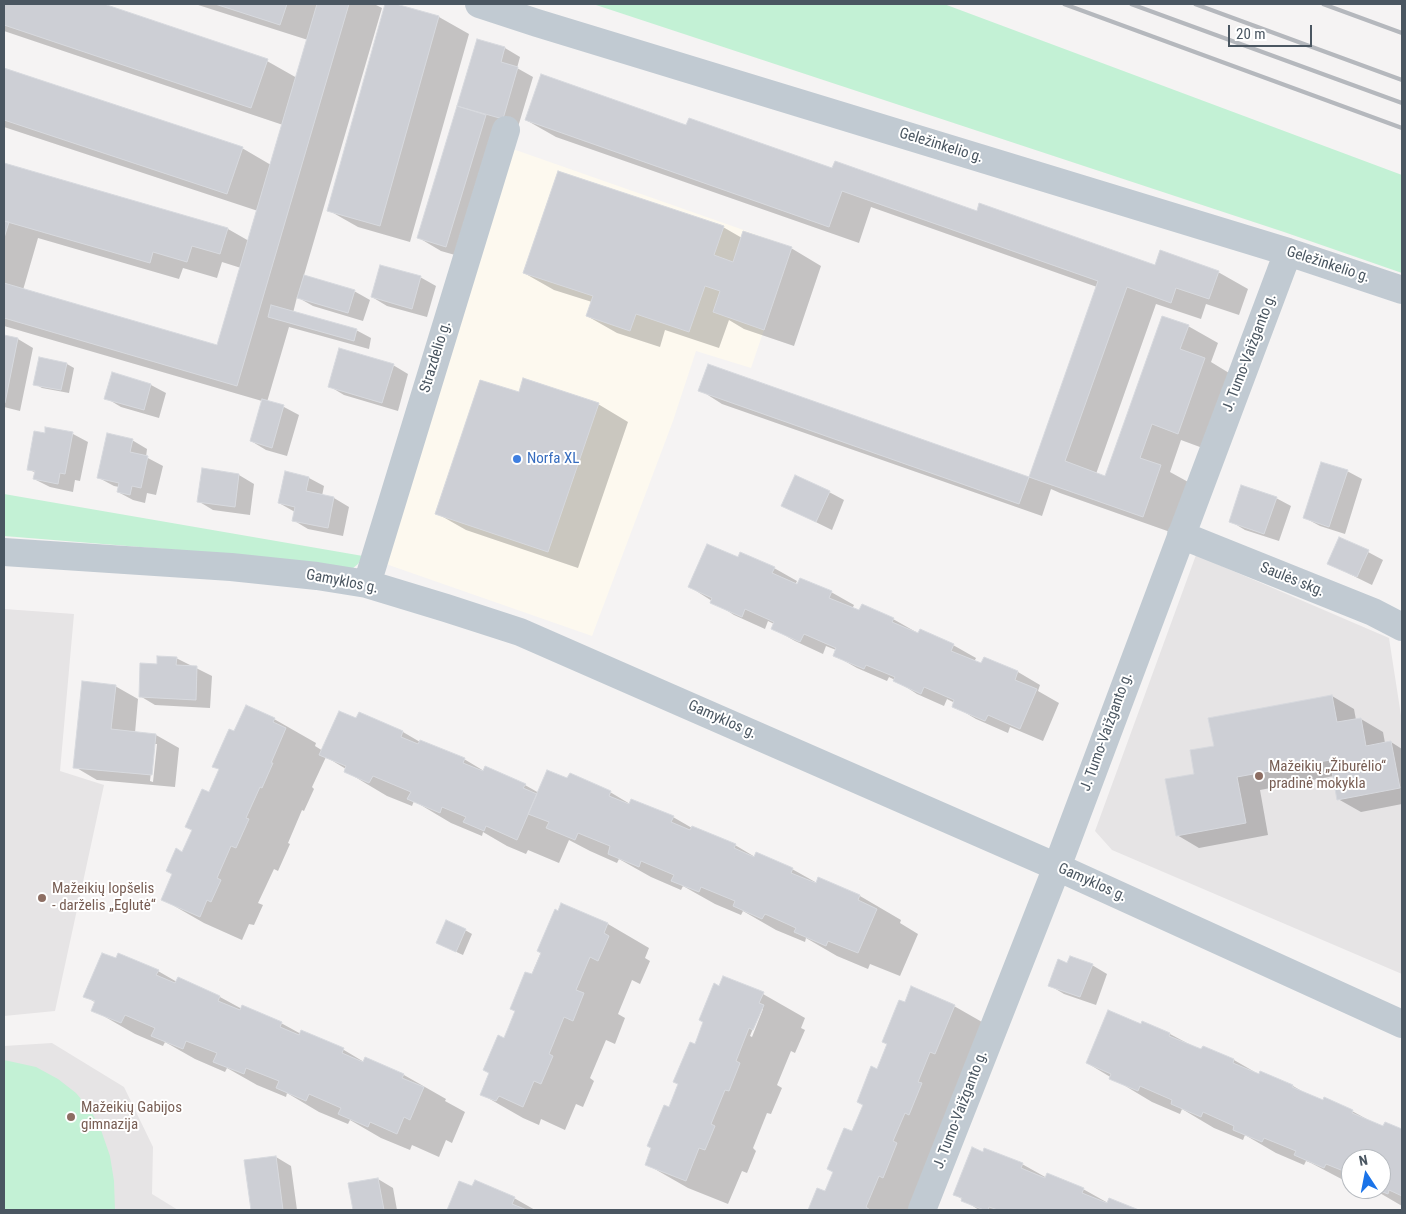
<!DOCTYPE html>
<meta charset="utf-8">
<style>
body{margin:0}
#map{position:relative;width:1406px;height:1214px;overflow:hidden;background:#f5f3f3;font-family:"Roboto Condensed",sans-serif}
canvas{display:block}
.frame{position:absolute;inset:0;border:5px solid #4a5661;pointer-events:none}
.north{position:absolute;left:1341px;top:1149px;width:50px;height:50px;box-sizing:border-box;background:#fff;border:1px solid #b7bbc0;border-radius:50%;rotate:349deg;font-size:14px;font-weight:700;line-height:20px;text-align:center;color:#4a5661}
.north::after{content:'';display:block;margin:auto;width:18px;height:22px;background:#1a73e8;clip-path:polygon(50% 0,100% 100%,50% 72%,0 100%)}
.scale{position:absolute;left:1228px;top:25px;width:84px;height:22px;box-sizing:border-box;border:2px solid #4a5661;border-top:0;padding-left:6px;font-size:15px;line-height:18px;white-space:nowrap;color:#4a5661;-webkit-text-stroke:4px #fff;paint-order:stroke}
</style>
<div id="map">
<canvas width="1406" height="1214"></canvas>
<div class="frame"></div>
<div class="north">N</div>
<div class="scale">20 m</div>
</div>
<script>
const c = document.querySelector('canvas').getContext('2d');
c.lineJoin = 'round';
function paint(path, color) {
  c.fillStyle = color;
  c.fill(path, 'evenodd');
}
function poly(rows) {
  const path = new Path2D();
  for (const r of rows) {
    path.moveTo(r[0], r[1]);
    for (let i = 2; i < r.length; i += 2) path.lineTo(r[i], r[i + 1]);
  }
  return path;
}
function trace(path, color, width, dash) {
  c.strokeStyle = color;
  c.lineWidth = width;
  c.lineCap = dash ? 'butt' : 'round';
  c.setLineDash(dash || []);
  c.stroke(path);
}
function drawText(font, color, halo, rows, align = 'center') {
  c.font = font + ' "Roboto Condensed",sans-serif';
  c.lineWidth = 4;
  c.setLineDash([]);
  c.textBaseline = 'middle';
  c.strokeStyle = halo;
  c.fillStyle = color;
  for (const [text, x, y, turn = 0] of rows) {
    c.save();
    c.translate(x, y);
    c.rotate((+turn || 0) * Math.PI / 180);
    c.textAlign = isNaN(turn) ? turn : align;
    if (halo) c.strokeText(text, 0, 0);
    c.fillText(text, 0, 0);
    c.restore();
  }
}
const commercial = poly([
 [490,141,792,247,751,368,696,351,673,421,592,636,363,556]
]);
const education = poly([
 [1196,555,1389,638,1402,722,1402,974,1112,850,1095,831],
 [4,609,74,614,60,771,104,785,55,1011,4,1016],
 [52,1043,124,1087,153,1147,152,1194,178,1210,4,1210,4,1046]
]);
const green = poly([
 [593,4,944,4,1402,175,1402,273,1284,232],
 [4,494,363,556,358,564,352,569,202,552,4,536],
 [4,1060,36,1067,58,1079,76,1093,91,1111,101,1130,110,1156,114,1181,115,1210,4,1210]
]);
const shadow = poly([
 [4,4,100,4,267,61,297,78,308,40,195,4,374,4,382,8,304,275,354,291,370,300,363,321,313,306,297,297,293,313,356,330,371,338,369,349,289,327,267,402,284,407,299,415,287,456,266,450,251,441,262,401,4,326,4,164,228,229,249,241,258,211,4,127,4,69,242,148,271,165,283,125,4,31],
 [38,238,179,279,183,268,217,278,222,262,241,268,218,347,23,290],
 [386,4,439,17,469,34,410,242,358,227,328,210],
 [478,40,505,48,520,57,517,68,533,77,518,127,495,121,508,129,469,259,441,251,419,238],
 [526,120,686,126,1156,266,1218,272,1248,289,1239,315,1206,304,1201,319,1156,304,1096,474,1106,477,1188,326,1218,343,1211,362,1234,376,1208,450,1181,440,1170,472,1190,483,1173,533,1060,493,1051,489,1042,516,722,404,700,390,1029,478,1097,287,871,207,859,243,556,137],
 [723,227,742,238,791,248,821,266,794,346,744,329,729,320,719,348,665,330,660,347,617,333,587,316,592,302,554,290,524,273],
 [420,277,436,286,427,317,387,306,372,297],
 [4,337,18,339,33,348,20,411,4,407],
 [67,364,74,368,69,393,42,388,35,384],
 [393,365,408,374,398,411,344,395,329,386],
 [113,373,151,385,166,393,159,418,121,407,106,398],
 [519,394,598,404,628,422,578,568,466,530,436,513],
 [46,434,73,434,88,442,80,481,75,480,73,492,50,487,34,479,36,473,28,469],
 [132,440,147,449,146,457,163,466,156,495,147,493,145,503,133,500,118,492,119,487,114,486,99,478],
 [1347,471,1362,479,1345,534,1320,526,1305,518],
 [285,473,309,478,324,486,322,496,334,498,349,507,343,536,308,529,293,520,295,512,279,503],
 [239,475,254,484,250,515,213,510,198,501],
 [829,492,844,500,832,530,783,506],
 [1276,498,1291,506,1279,541,1245,530,1230,521],
 [1340,539,1368,552,1383,560,1372,585,1329,564],
 [738,559,774,568,797,581,795,585,831,592,854,605,852,609,893,619,916,632,915,633,953,645,976,658,974,662,981,665,984,658,1018,672,1040,685,1038,691,1059,703,1043,741,1010,727,1008,733,976,719,954,706,955,703,947,699,944,706,917,694,895,680,889,677,887,681,857,668,834,655,836,650,826,646,823,654,795,641,772,628,774,624,768,621,765,629,734,615,690,587],
 [176,658,212,676,210,708,155,705,140,696,158,665],
 [115,686,138,699,135,733,156,735,179,748,175,787,97,780,75,767],
 [154,744,157,744,153,782,150,781],
 [1332,696,1354,709,1356,720,1361,719,1383,732,1385,743,1391,742,1402,749,1402,804,1361,812,1338,799,1334,776,1260,790,1268,835,1199,848,1177,835,1196,775,1215,747],
 [4,716,5,717,4,733],
 [274,719,316,743,315,746,323,751,357,720,403,732,420,742,464,759,484,771,525,785,539,793,568,780,610,792,630,804,673,817,692,828,735,845,755,857,792,869,817,883,819,879,860,896,901,920,900,923,918,934,900,976,870,964,868,969,837,956,806,938,805,942,776,930,743,911,741,915,715,904,683,886,681,890,651,877,619,859,617,863,590,851,569,840,559,863,528,850,526,854,507,846,483,832,482,836,451,823,414,801,412,806,387,796,345,771,346,769,326,757,312,787,314,789,304,811,302,810,288,843,290,844,278,871,274,869,258,903,263,905,254,925,249,924,242,940,204,923,162,899,220,770,214,766,235,733],
 [561,905,608,924,649,948,645,958,650,961,640,984,632,980,618,1014,625,1018,615,1044,606,1040,590,1078,594,1081,583,1107,576,1104,565,1130,541,1119,539,1125,523,1118,481,1094],
 [465,930,472,934,463,955,437,943],
 [1068,964,1092,965,1107,974,1096,1005,1064,994,1049,985],
 [158,971,177,982,178,979,220,997,242,1009,281,1023,301,1034,302,1032,344,1050,364,1062,366,1059,404,1075,446,1099,445,1101,465,1112,452,1143,446,1140,439,1157,412,1145,410,1150,381,1138,350,1120,348,1124,319,1112,287,1093,286,1097,257,1085,227,1068,225,1072,195,1059,165,1042,163,1046,135,1034,93,1010,96,1003,85,996],
 [720,987,763,994,805,1018,801,1028,805,1030,795,1053,791,1051,777,1085,782,1088,771,1114,767,1113,753,1148,756,1151,747,1173,742,1171,728,1204,688,1188,646,1164],
 [761,1009,763,1009,752,1037,750,1036],
 [954,1006,996,1030,916,1210,809,1210,818,1190,826,1193,853,1133,878,1070],
 [1143,1023,1170,1034,1202,1051,1204,1047,1234,1060,1260,1075,1261,1073,1293,1086,1312,1097,1352,1111,1374,1123,1384,1127,1385,1124,1402,1131,1402,1206,1373,1189,1381,1189,1381,1159,1351,1159,1351,1184,1311,1163,1306,1161,1304,1165,1276,1153,1245,1135,1243,1140,1214,1128,1182,1109,1180,1114,1152,1102,1087,1063,1142,1026],
 [276,1157,291,1166,297,1210,252,1210,246,1161],
 [1022,1164,1047,1178,1083,1189,1108,1203,1110,1200,1135,1210,979,1210,954,1194],
 [378,1179,393,1188,397,1210,354,1210,350,1184],
 [460,1183,514,1198,535,1210,448,1210]
]);
const building = poly([
 [4,4,104,4,268,59,251,108,4,25,4,4],
 [215,4,287,4,280,25,215,4],
 [317,4,349,4,237,386,4,318,4,283,217,345,317,4],
 [385,4,396,4,439,16,380,226,327,211,385,4],
 [477,39,505,47,501,62,518,67,503,119,457,106,477,39],
 [4,68,243,147,227,194,4,120,4,68],
 [541,74,686,125,689,118,832,168,835,161,977,211,979,203,1155,265,1160,250,1219,271,1209,299,1176,288,1171,303,1127,287,1065,461,1105,476,1162,316,1189,325,1180,349,1205,358,1178,434,1152,424,1140,458,1161,465,1143,517,1029,477,1098,281,842,191,829,227,525,120,541,74],
 [457,106,486,115,446,247,417,238,457,106],
 [4,163,228,228,220,254,192,246,187,262,153,252,150,263,4,221,4,163],
 [558,171,724,226,714,255,733,262,743,231,792,247,764,330,713,312,720,291,705,286,689,332,636,314,630,331,586,316,593,296,523,273,558,171],
 [4,221,9,222,4,238,4,221],
 [380,265,421,276,412,309,371,297,380,265],
 [304,275,355,290,348,313,297,298,304,275],
 [271,305,357,329,354,341,268,317,271,305],
 [4,335,18,338,5,403,4,403,4,335],
 [339,348,394,364,382,403,328,387,339,348],
 [39,357,67,363,61,390,33,385,39,357],
 [708,364,1029,477,1019,504,698,391,708,364],
 [112,372,151,384,144,410,104,399,112,372],
 [523,378,599,403,548,552,435,514,480,380,519,392,523,378],
 [262,399,284,405,272,448,250,441,262,399],
 [45,427,73,432,65,474,60,473,58,484,33,479,35,471,27,470,34,431,45,433,45,427],
 [107,433,133,439,130,452,148,456,141,488,132,486,130,495,117,492,119,483,97,478,107,433],
 [1321,462,1348,470,1329,527,1303,518,1321,462],
 [202,468,239,474,235,507,197,502,202,468],
 [285,471,309,477,306,491,334,497,328,528,292,521,295,507,278,503,285,471],
 [795,475,830,491,816,522,781,506,795,475],
 [1241,485,1277,497,1264,534,1229,522,1241,485],
 [1339,537,1369,550,1357,577,1327,564,1339,537],
 [707,544,738,557,740,552,775,567,772,573,797,584,800,578,832,591,829,598,859,610,862,604,894,618,892,622,918,633,920,629,954,644,951,651,981,663,984,657,1018,671,1015,680,1037,689,1020,729,988,715,985,721,952,707,954,700,924,687,921,694,893,681,895,677,866,665,864,669,833,656,836,648,804,634,800,642,771,629,774,622,745,609,742,617,710,603,712,598,688,587,707,544],
 [157,656,177,657,176,665,197,666,196,700,139,697,140,663,157,664,157,656],
 [82,681,116,685,111,729,156,734,152,775,73,768,82,681],
 [1332,695,1337,722,1361,718,1366,746,1391,741,1400,788,1337,800,1330,760,1237,777,1246,823,1176,836,1165,779,1194,774,1190,750,1214,746,1208,718,1332,695],
 [246,705,275,718,273,722,286,728,271,763,273,763,262,788,260,787,246,818,249,819,236,848,231,846,217,878,221,880,211,902,207,900,200,917,161,900,172,874,166,871,176,848,182,852,192,830,185,827,202,789,209,792,219,769,212,767,229,729,234,731,246,705],
 [339,711,356,718,359,712,403,731,401,737,418,744,420,740,465,758,463,763,483,771,485,766,526,784,523,788,537,794,517,840,486,826,484,831,463,822,466,817,442,807,440,813,407,799,411,792,373,776,369,783,344,772,346,766,319,755,339,711],
 [547,770,567,778,570,773,611,791,609,796,629,804,631,799,674,816,671,822,690,830,692,826,736,844,734,848,754,857,756,852,793,868,791,873,816,883,818,877,860,895,858,900,877,909,858,953,828,941,826,946,794,932,796,928,765,914,762,919,733,906,735,901,701,887,699,892,671,881,674,875,641,861,639,867,608,854,610,846,578,833,575,840,546,828,549,822,528,814,547,770],
 [561,903,608,923,604,933,609,936,598,961,590,957,576,990,584,993,573,1021,564,1017,549,1054,553,1056,541,1084,534,1081,523,1107,499,1096,496,1101,480,1095,489,1073,483,1070,498,1035,504,1038,515,1011,510,1009,525,972,532,974,541,953,537,951,555,909,558,911,561,903],
 [446,920,466,929,456,952,436,943,446,920],
 [102,953,116,958,118,953,159,970,156,975,175,983,178,977,220,996,218,1001,240,1010,242,1005,282,1022,280,1027,299,1035,301,1030,344,1048,342,1053,363,1062,365,1057,404,1074,402,1078,424,1087,410,1120,404,1117,397,1134,370,1122,368,1127,338,1114,341,1108,309,1094,306,1101,276,1088,279,1081,246,1068,244,1074,213,1062,217,1053,186,1041,183,1049,151,1036,155,1028,125,1015,121,1023,91,1011,95,1001,83,997,102,953],
 [1070,956,1093,964,1080,997,1048,986,1058,959,1067,963,1070,956],
 [723,976,764,992,759,1003,764,1005,753,1030,749,1028,736,1061,740,1063,729,1091,725,1090,711,1124,715,1126,705,1150,699,1148,686,1181,645,1165,651,1148,647,1146,664,1105,669,1107,678,1084,673,1082,690,1042,695,1044,703,1022,699,1020,714,983,719,986,723,976],
 [911,986,955,1005,935,1054,930,1052,918,1082,922,1083,909,1115,905,1113,893,1141,897,1143,883,1178,879,1176,866,1207,870,1210,808,1210,817,1188,825,1191,833,1172,827,1169,844,1128,852,1131,863,1105,857,1102,871,1066,877,1069,887,1044,882,1042,899,1000,905,1002,911,986],
 [1108,1010,1141,1024,1142,1021,1170,1033,1169,1036,1201,1049,1203,1046,1234,1059,1233,1063,1259,1074,1260,1071,1293,1085,1292,1087,1323,1100,1324,1097,1353,1110,1352,1113,1383,1126,1385,1122,1402,1129,1402,1196,1389,1190,1388,1194,1375,1189,1381,1189,1381,1159,1351,1159,1351,1174,1326,1164,1324,1168,1294,1155,1296,1151,1264,1138,1262,1142,1233,1130,1234,1126,1203,1112,1201,1117,1171,1104,1172,1100,1140,1086,1138,1091,1109,1079,1111,1074,1086,1063,1108,1010],
 [972,1147,983,1152,984,1148,1023,1163,1021,1168,1045,1178,1047,1173,1084,1188,1082,1193,1107,1203,1109,1198,1139,1210,998,1210,989,1207,988,1210,984,1210,961,1201,962,1198,953,1195,972,1147],
 [276,1156,283,1210,251,1210,244,1160,276,1156],
 [378,1178,384,1210,353,1210,348,1183,378,1178],
 [475,1180,515,1197,512,1204,527,1210,447,1210,459,1181,472,1186,475,1180]
]);
const street = poly([
 [479,4,537,23,1288,252,1402,290],
 [1181,535,1373,612,1402,627],
 [4,552,231,567,317,576,367,584,446,608,520,632,657,692,1057,867,1402,1024],
 [367,584,506,130],
 [922,1210,1057,867,1288,252]
]);
const rail = poly([
 [1064,4,1402,128],
 [1131,4,1402,103],
 [1195,4,1402,80],
 [1323,4,1402,33]
]);
const markers = [
 [517,459,5,"#3f7fe0"],
 [1259,776,5,"#8d6e63"],
 [42,898,5,"#8d6e63"],
 [71,1117,5,"#8d6e63"]
];
const streetNames = [
 ["Geležinkelio g.",941,146,17],
 ["Geležinkelio g.",1328,265,18],
 ["J. Tumo-Vaižganto g.",1250,353,-69],
 ["Strazdelio g.",436,357,-73],
 ["Saulės skg.",1292,580,22],
 ["Gamyklos g.",342,582,11],
 ["Gamyklos g.",722,720,24],
 ["J. Tumo-Vaižganto g.",1107,732,-70],
 ["Gamyklos g.",1092,883,24],
 ["J. Tumo-Vaižganto g.",961,1110,-69]
];
const shopNames = [
 ["Norfa XL",527,459]
];
const educationNames = [
 ["Mažeikių „Žiburėlio“",1269,767],
 ["pradinė mokykla",1269,784],
 ["Mažeikių lopšelis",52,889],
 ["- darželis „Eglutė“",52,906],
 ["Mažeikių Gabijos",81,1108],
 ["gimnazija",81,1125]
];
paint(commercial, '#fdf9ef');
paint(education, '#e6e4e5');
paint(green, '#c3f1d5');
paint(shadow, '#0003');
paint(building, '#cdcfd5');
trace(building, '#d7d9de', 1);
trace(street, '#c1cad2', 28);
trace(rail, '#b5b8bd', 4);
for (const [x, y, r, color] of markers) {
  const dot = new Path2D();
  dot.arc(x, y, r, 0, 2 * Math.PI);
  c.fillStyle = color;
  c.fill(dot);
  trace(dot, '#fff', 2);
}
drawText('15px', '#4a5661', '#fff', streetNames);
drawText('15px', '#366cbe', '#fff', shopNames, 'left');
drawText('15px', '#785e54', '#fff', educationNames, 'left');
</script>
